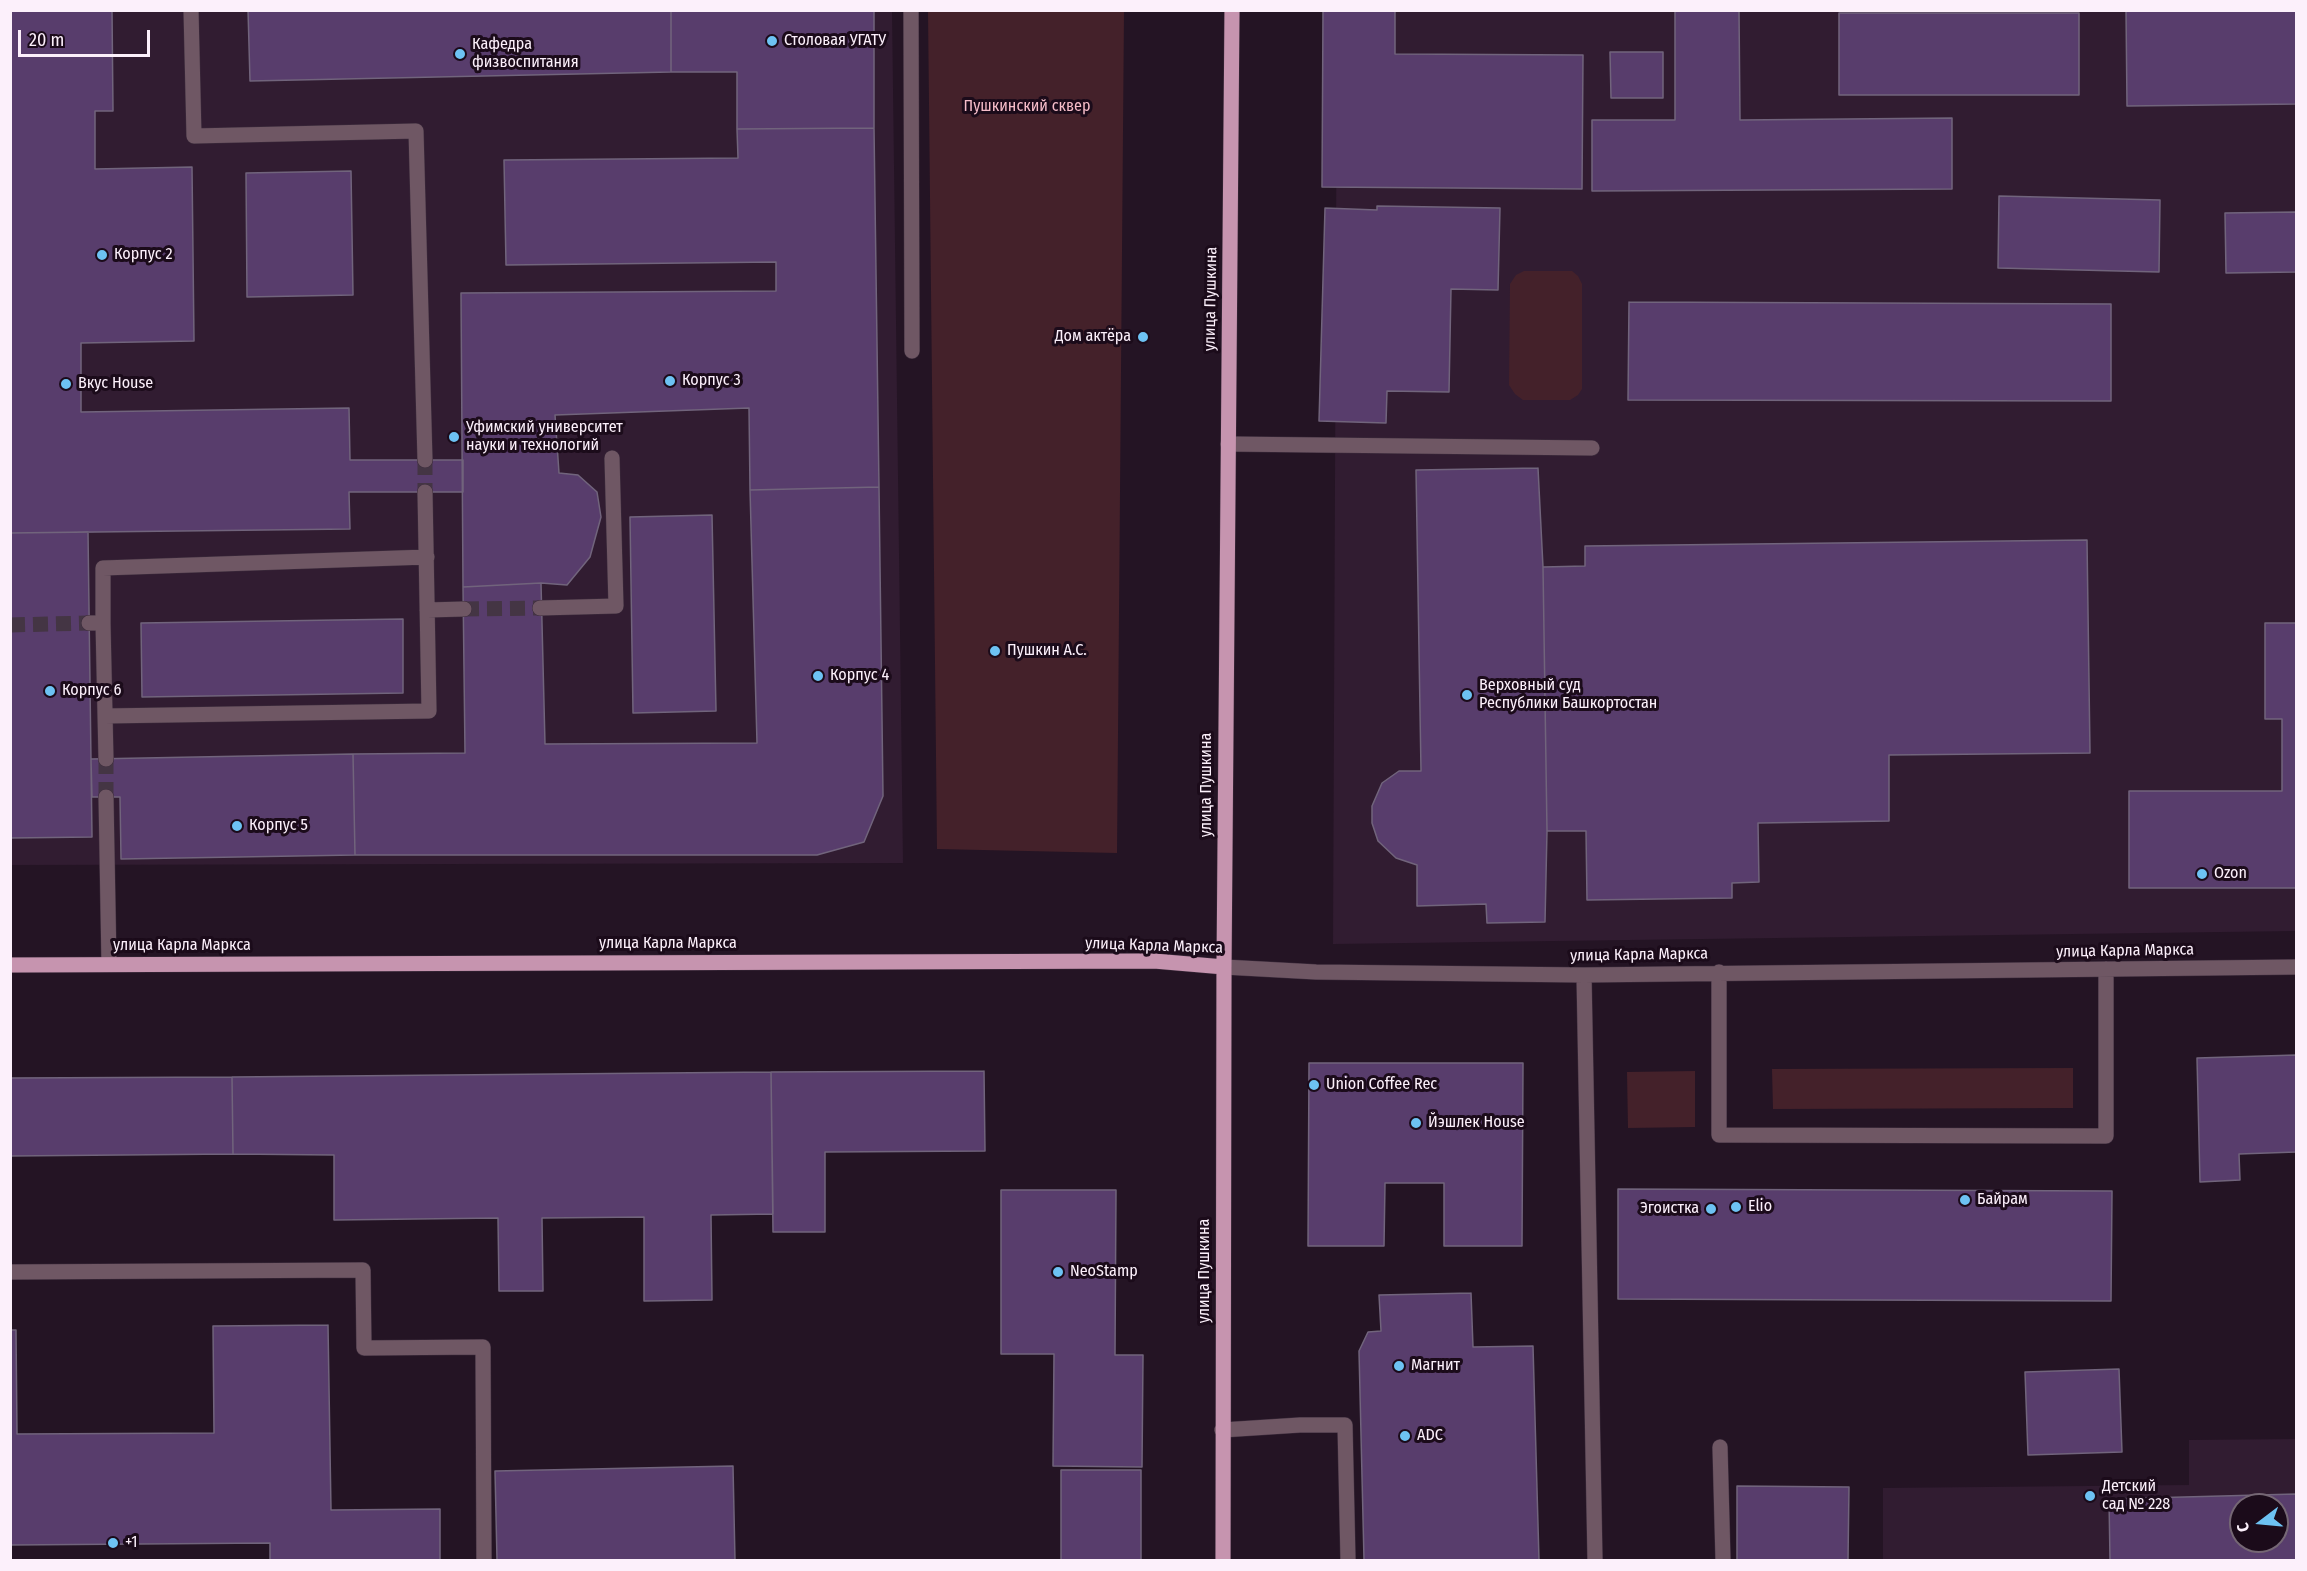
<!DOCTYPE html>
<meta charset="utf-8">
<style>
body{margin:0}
#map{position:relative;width:2307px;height:1571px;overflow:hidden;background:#241424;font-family:"Fira Sans Condensed",sans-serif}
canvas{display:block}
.frame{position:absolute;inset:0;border:12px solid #fcf0fb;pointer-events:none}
.north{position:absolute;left:2229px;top:1493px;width:60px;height:60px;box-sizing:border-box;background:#1b0b1a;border:2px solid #756774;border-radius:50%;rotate:254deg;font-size:16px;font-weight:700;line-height:24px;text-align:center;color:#fcf0fb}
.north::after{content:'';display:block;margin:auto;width:21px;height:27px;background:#6dc2f3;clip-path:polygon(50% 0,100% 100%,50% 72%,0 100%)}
.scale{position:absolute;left:18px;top:30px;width:132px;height:27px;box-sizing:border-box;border:3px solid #fcf0fb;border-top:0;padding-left:8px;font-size:18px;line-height:21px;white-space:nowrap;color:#fcf0fb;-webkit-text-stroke:4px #1b0b1a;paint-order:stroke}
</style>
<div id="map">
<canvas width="2307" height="1571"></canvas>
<div class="frame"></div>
<div class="north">С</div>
<div class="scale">20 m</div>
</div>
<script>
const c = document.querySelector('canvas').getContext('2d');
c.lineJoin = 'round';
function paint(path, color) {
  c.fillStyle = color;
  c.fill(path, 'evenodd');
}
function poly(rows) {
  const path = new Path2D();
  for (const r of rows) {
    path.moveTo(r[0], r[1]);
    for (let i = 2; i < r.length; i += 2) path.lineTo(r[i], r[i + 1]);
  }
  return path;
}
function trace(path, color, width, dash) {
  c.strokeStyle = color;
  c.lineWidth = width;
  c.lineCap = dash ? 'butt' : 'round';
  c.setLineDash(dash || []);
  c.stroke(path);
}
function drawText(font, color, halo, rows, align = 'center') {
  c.font = font + ' "Fira Sans Condensed",sans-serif';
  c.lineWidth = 6;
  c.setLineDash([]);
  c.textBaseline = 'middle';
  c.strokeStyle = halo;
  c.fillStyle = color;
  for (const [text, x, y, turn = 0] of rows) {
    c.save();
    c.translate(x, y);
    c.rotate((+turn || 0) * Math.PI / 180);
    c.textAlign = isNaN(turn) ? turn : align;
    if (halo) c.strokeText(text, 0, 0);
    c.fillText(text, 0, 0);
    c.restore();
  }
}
const built = poly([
 [10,11,892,11,903,863,11,865],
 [1337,11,2296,11,2296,931,1333,944],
 [2296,1439,2296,1560,1883,1560,1883,1488,2189,1485,2189,1440],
 [2241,1505,2277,1505,2277,1541,2241,1541]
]);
const green = poly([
 [928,11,1124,11,1117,853,937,849],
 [1524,271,1572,271,1578,276,1582,284,1582,389,1578,395,1570,400,1523,400,1515,394,1509,385,1510,284,1516,275],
 [2073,1068,2073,1108,1773,1109,1772,1069],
 [1695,1071,1695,1127,1628,1128,1627,1072]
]);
const building = poly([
 [10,10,112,10,113,111,95,111,95,169,192,167,194,341,81,343,81,412,349,408,350,460,463,460,463,492,349,492,350,529,10,533,10,10],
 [248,10,671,10,671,72,250,81,248,10],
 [671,10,874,10,874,128,737,129,737,72,671,72,671,10],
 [1323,10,1395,10,1395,54,1583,55,1582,189,1322,187,1323,10],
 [1675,10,1739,10,1740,120,1952,118,1952,189,1592,191,1592,120,1675,120,1675,10],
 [2126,10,2296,10,2296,104,2127,106,2126,10],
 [1839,13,2079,13,2079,95,1839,95,1839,13],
 [1610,52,1663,52,1663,98,1611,98,1610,52],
 [874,128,879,487,750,490,749,408,555,415,559,473,578,475,597,492,601,517,590,557,567,585,541,583,463,587,461,293,776,291,776,262,506,265,504,160,738,158,737,129,874,128],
 [351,171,353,295,247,297,246,173,351,171],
 [1999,196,2160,200,2159,272,1998,268,1999,196],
 [1377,206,1500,208,1498,290,1451,289,1449,392,1387,391,1386,423,1319,421,1325,208,1377,210,1377,206],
 [2296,212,2296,272,2226,273,2225,213,2296,212],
 [1629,302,2111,304,2111,401,1628,400,1629,302],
 [1538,468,1543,567,1547,831,1545,922,1487,923,1486,904,1417,906,1417,865,1396,858,1378,841,1372,823,1372,806,1382,783,1399,771,1421,771,1416,470,1538,468],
 [879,487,883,796,864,842,817,855,355,855,353,754,465,753,463,587,541,583,545,744,757,743,750,490,879,487],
 [712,515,716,711,633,713,630,517,712,515],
 [88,532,92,837,10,838,10,533,88,532],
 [2087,540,2090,753,1889,755,1889,821,1758,823,1759,882,1732,883,1732,898,1587,900,1586,831,1547,831,1543,567,1585,566,1585,546,2087,540],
 [403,619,403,693,142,697,141,623,403,619],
 [2265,623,2296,623,2296,888,2129,888,2129,791,2282,791,2282,719,2265,719,2265,623],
 [353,754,355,855,121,859,120,797,92,797,91,759,353,754],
 [2296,1055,2296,1152,2239,1154,2240,1180,2200,1182,2197,1058,2296,1055],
 [1309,1063,1523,1063,1522,1246,1444,1246,1444,1183,1385,1183,1384,1246,1308,1246,1309,1063],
 [984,1071,985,1151,825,1152,825,1232,773,1232,771,1072,984,1071],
 [771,1072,773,1214,711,1215,712,1300,644,1301,644,1217,542,1218,543,1291,499,1291,498,1218,334,1220,334,1155,233,1154,232,1077,771,1072],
 [232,1077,233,1154,10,1156,10,1078,232,1077],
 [1618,1189,2112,1191,2111,1301,1618,1299,1618,1189],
 [1001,1190,1116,1190,1115,1355,1143,1355,1142,1467,1053,1466,1054,1354,1001,1354,1001,1190],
 [1471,1293,1473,1347,1533,1346,1539,1560,1364,1560,1359,1351,1368,1332,1381,1331,1379,1295,1471,1293],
 [328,1325,331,1510,440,1509,440,1560,270,1560,270,1543,10,1545,10,1330,16,1330,17,1434,214,1433,213,1326,328,1325],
 [2119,1369,2122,1452,2028,1455,2025,1372,2119,1369],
 [733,1466,735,1560,497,1560,495,1471,733,1466],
 [1061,1470,1141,1470,1141,1560,1061,1560,1061,1470],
 [1737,1486,1849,1487,1848,1560,1737,1560,1737,1486],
 [2296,1494,2296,1560,2110,1560,2109,1499,2296,1494],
 [2241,1505,2277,1505,2277,1541,2241,1541,2241,1505]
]);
const minorTunnel = poly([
 [425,460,425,492],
 [464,609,540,608],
 [10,625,89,623],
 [106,759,106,797]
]);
const minor = poly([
 [191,10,194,136,416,131,425,460],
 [911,10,912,351],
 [1228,444,1592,448],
 [540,608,616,606,612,458],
 [427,610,464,609],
 [89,623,103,623,106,759],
 [103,623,103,568,427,557],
 [105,716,429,711,425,492],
 [106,797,109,964],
 [1224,967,1316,972,1584,975,2296,967],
 [1719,972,1719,1135,2106,1136,2106,969],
 [1584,975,1595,1560],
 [10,1272,363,1270,364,1348,483,1347,484,1560],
 [1222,1430,1300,1425,1345,1425,1348,1560],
 [1720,1447,1723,1560]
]);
const major = poly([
 [10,965,1154,961,1224,967],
 [1223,1560,1224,967,1232,10]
]);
const markers = [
 [772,41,6,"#6dc2f3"],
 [460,54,6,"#6dc2f3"],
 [102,255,6,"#6dc2f3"],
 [1143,337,6,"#6dc2f3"],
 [670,381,6,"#6dc2f3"],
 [66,384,6,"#6dc2f3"],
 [454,437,6,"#6dc2f3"],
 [995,651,6,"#6dc2f3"],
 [818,676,6,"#6dc2f3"],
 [50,691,6,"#6dc2f3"],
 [1467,695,6,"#6dc2f3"],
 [237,826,6,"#6dc2f3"],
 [2202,874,6,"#6dc2f3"],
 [1314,1085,6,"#6dc2f3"],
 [1416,1123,6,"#6dc2f3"],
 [1965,1200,6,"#6dc2f3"],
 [1736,1207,6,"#6dc2f3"],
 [1711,1209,6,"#6dc2f3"],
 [1058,1272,6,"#6dc2f3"],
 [1399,1366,6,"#6dc2f3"],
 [1405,1436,6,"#6dc2f3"],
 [2090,1496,6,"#6dc2f3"],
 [113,1543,6,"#6dc2f3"]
];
const poiNames = [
 ["Столовая УГАТУ",784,41],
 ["Кафедра",472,45],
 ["физвоспитания",472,63],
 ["Корпус 2",114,255],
 ["Дом актёра",1131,337,"right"],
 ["Корпус 3",682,381],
 ["Вкус House",78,384],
 ["Уфимский университет",466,428],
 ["науки и технологий",466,446],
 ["Пушкин А.С.",1007,651],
 ["Корпус 4",830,676],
 ["Верховный суд",1479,686],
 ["Республики Башкортостан",1479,704],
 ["Корпус 6",62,691],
 ["Корпус 5",249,826],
 ["Ozon",2214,874],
 ["Union Coffee Rec",1326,1085],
 ["Йэшлек House",1428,1123],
 ["Байрам",1977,1200],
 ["Elio",1748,1207],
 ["Эгоистка",1699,1209,"right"],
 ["NeoStamp",1070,1272],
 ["Магнит",1411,1366],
 ["ADC",1417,1436],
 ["Детский",2102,1487],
 ["сад № 228",2102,1505],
 ["+1",125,1543]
];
const parkNames = [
 ["Пушкинский сквер",1027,107]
];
const streetNames = [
 ["улица Пушкина",1211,299,-89],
 ["улица Пушкина",1207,785,-90],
 ["улица Карла Маркса",668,944],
 ["улица Карла Маркса",182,946],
 ["улица Карла Маркса",1154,946,2],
 ["улица Карла Маркса",2125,951,-1],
 ["улица Карла Маркса",1639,955,-1],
 ["улица Пушкина",1205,1271,-90]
];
paint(built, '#311c31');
paint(green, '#44212a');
paint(building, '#583d6c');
trace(building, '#71647c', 1.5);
trace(minorTunnel, '#443544', 15, [15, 8]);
trace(minor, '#3e2e3e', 16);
trace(major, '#3e2e3e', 16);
trace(minor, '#6f5764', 15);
trace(major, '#c694af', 15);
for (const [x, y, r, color] of markers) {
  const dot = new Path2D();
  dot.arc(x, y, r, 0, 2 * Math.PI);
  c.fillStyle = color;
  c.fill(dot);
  trace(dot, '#1b0b1a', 2);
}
drawText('16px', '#fcf0fb', '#1b0b1a', poiNames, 'left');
drawText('16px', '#f6bdc9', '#1b0b1a', parkNames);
drawText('16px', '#fcf0fb', '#1b0b1a', streetNames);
</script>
